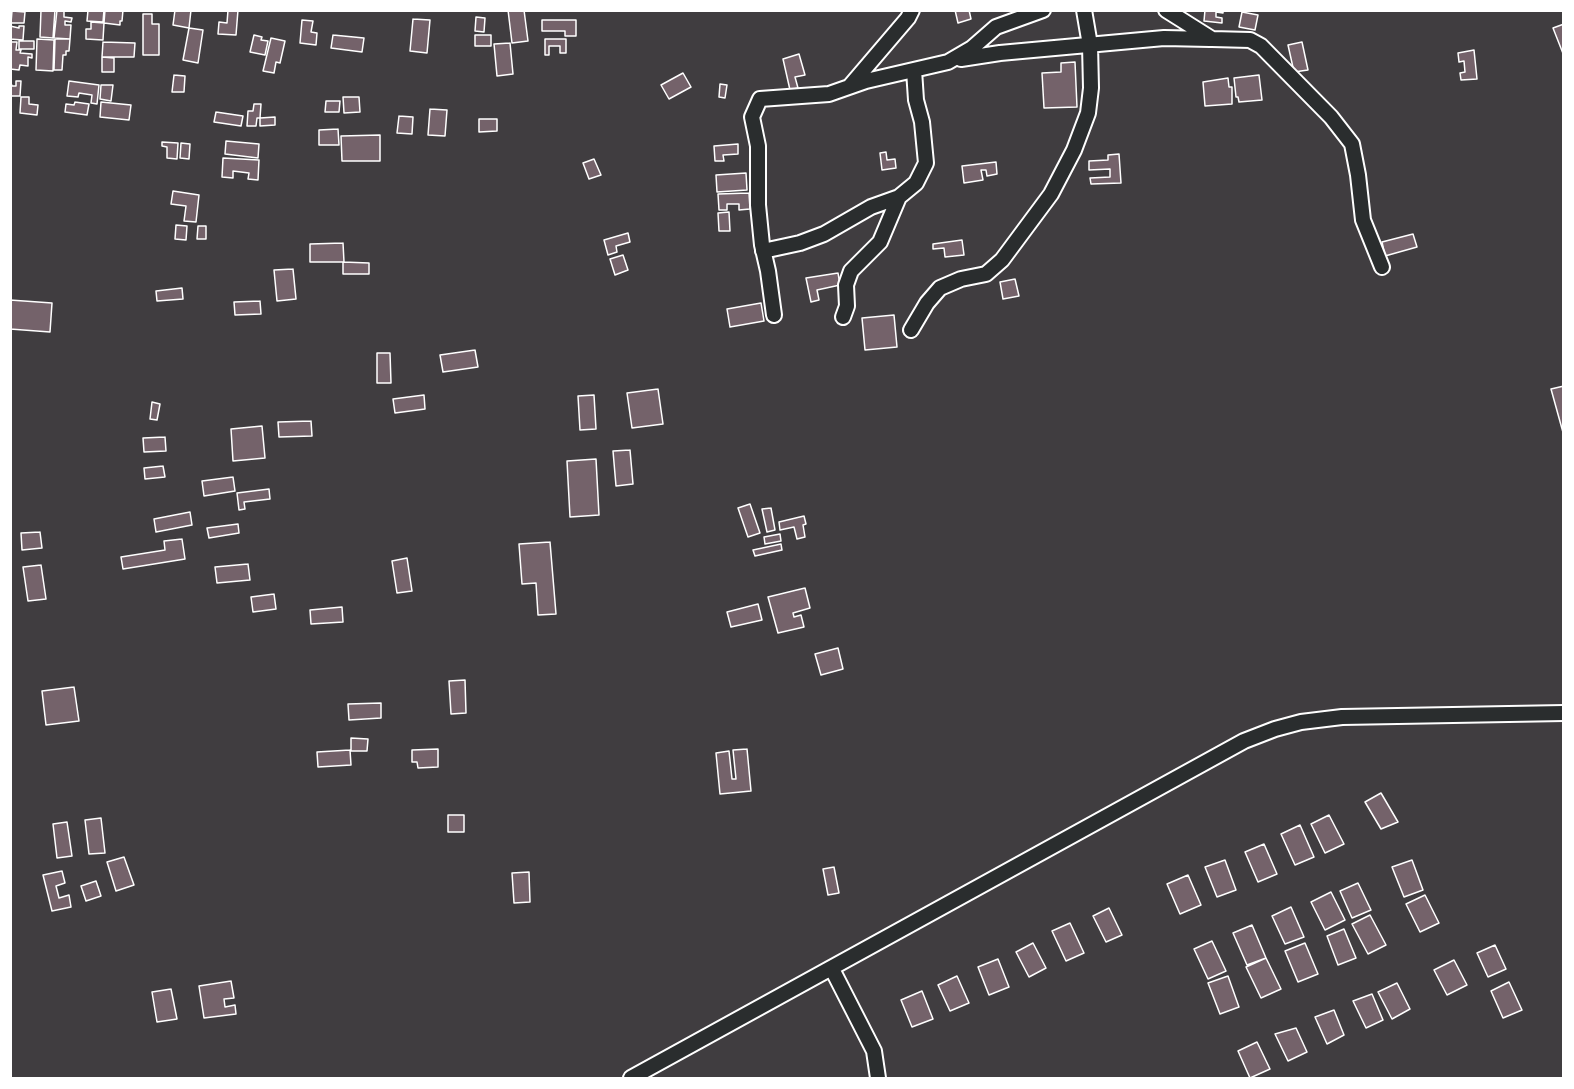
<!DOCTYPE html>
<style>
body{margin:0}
#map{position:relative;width:1574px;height:1089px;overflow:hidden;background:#403d40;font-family:Mynerve,sans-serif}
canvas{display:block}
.frame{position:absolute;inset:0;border:12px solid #fff;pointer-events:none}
</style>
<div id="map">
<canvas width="1574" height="1089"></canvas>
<div class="frame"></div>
</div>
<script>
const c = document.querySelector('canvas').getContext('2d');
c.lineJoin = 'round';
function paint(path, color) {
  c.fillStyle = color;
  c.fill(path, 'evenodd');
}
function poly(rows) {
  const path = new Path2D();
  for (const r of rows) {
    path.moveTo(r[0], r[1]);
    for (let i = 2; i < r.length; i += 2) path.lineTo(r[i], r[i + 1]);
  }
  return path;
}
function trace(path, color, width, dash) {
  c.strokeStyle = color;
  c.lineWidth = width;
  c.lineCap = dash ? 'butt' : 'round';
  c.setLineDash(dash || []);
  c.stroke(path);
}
const building = poly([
 [41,10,55,10,53,38,40,37,41,10],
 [57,10,64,10,64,17,72,18,71,22,65,21,65,25,71,25,70,39,54,38,57,10],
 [88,10,104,10,103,22,87,21,88,10],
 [105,10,123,10,122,21,120,21,120,25,104,23,105,10],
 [175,10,191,10,189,28,173,25,175,10],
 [228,10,238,10,236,35,218,34,219,22,227,23,228,10],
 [508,10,524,10,528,41,512,43,508,10],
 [955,10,969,10,971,19,958,23,955,10],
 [1205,10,1223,10,1223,13,1216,12,1216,17,1222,18,1222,23,1204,21,1205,10],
 [12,11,25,12,24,23,11,23,12,11],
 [1242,12,1258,15,1255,30,1239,27,1242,12],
 [143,14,152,14,152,24,159,24,159,55,143,55,143,14],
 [476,17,485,18,484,32,475,31,476,17],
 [413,19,430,20,427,53,410,51,413,19],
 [302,20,313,21,311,32,317,33,316,45,300,43,302,20],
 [542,20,576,20,576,36,565,36,565,31,542,31,542,20],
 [91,22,104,23,103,40,86,39,86,29,91,29,91,22],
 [1564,24,1564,56,1553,28,1564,24],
 [10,26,19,28,19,26,24,26,23,40,10,39,10,26],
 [189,28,203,30,198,63,183,60,189,28],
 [254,35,262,37,261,40,268,41,265,55,250,52,254,35],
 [333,35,364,38,362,52,331,48,333,35],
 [475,35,491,35,491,46,475,46,475,35],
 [271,38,285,41,280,63,276,62,274,73,263,71,271,38],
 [37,39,54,40,53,71,36,70,37,39],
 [55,39,70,39,69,51,66,51,66,55,63,55,62,70,54,70,55,39],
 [545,39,566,39,566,53,560,53,560,46,549,46,549,55,545,55,545,39],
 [19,41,34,41,34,49,19,49,19,41],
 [10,42,17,42,16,50,21,50,20,53,32,54,32,58,28,57,28,66,20,65,19,70,10,69,10,42],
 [103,42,135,43,134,57,102,57,103,42],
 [1302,42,1308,70,1294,72,1288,45,1302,42],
 [510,43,513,74,497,76,494,44,510,43],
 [1474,50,1477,79,1461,80,1460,73,1465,72,1464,61,1459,62,1458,53,1474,50],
 [799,54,805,75,795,77,798,88,790,90,783,59,799,54],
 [102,57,114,58,114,72,102,72,102,57],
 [1075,62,1077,107,1044,108,1042,73,1061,72,1061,63,1075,62],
 [683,73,691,87,669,99,661,85,683,73],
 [174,75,185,76,184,92,172,92,174,75],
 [1259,75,1262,100,1239,102,1238,97,1236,97,1234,78,1259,75],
 [1228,78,1229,87,1232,87,1232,104,1205,106,1203,82,1228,78],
 [10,80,12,86,16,86,16,81,21,81,20,96,10,96,10,80],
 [69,81,99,85,97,104,91,103,92,95,79,93,78,97,67,96,69,81],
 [720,84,727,85,725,98,719,97,720,84],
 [101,85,113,85,111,101,100,99,101,85],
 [21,97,29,97,29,104,38,105,37,115,20,113,21,97],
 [343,97,359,97,360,112,344,113,343,97],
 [326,101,340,101,339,112,325,112,326,101],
 [75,102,89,104,87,115,65,112,66,104,74,105,75,102],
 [101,102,131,105,129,120,100,117,101,102],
 [254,104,261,104,260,118,257,118,256,126,247,126,248,111,253,111,254,104],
 [430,109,447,110,445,136,428,135,430,109],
 [216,112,243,116,241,126,214,122,216,112],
 [399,116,413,117,412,134,397,133,399,116],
 [275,117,275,125,260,126,260,118,275,117],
 [479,119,497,119,497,131,479,132,479,119],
 [338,129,339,145,319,145,319,130,338,129],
 [380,135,380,161,342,161,341,136,380,135],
 [226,141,259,144,258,158,225,154,226,141],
 [162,142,178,143,177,159,167,158,167,147,162,146,162,142],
 [181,143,190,144,189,159,180,158,181,143],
 [738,144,738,154,723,155,724,161,715,161,714,146,738,144],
 [886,152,887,160,895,159,896,168,882,170,880,153,886,152],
 [1119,154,1121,183,1091,184,1090,178,1110,177,1110,169,1089,170,1089,161,1108,160,1108,155,1119,154],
 [223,158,259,160,258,180,248,179,249,173,233,171,233,178,222,177,223,158],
 [594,159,601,175,589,179,583,163,594,159],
 [996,162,997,174,987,176,986,170,981,170,983,180,964,183,962,166,996,162],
 [746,173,747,190,717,192,716,175,746,173],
 [173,191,199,195,196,222,184,221,186,206,171,204,173,191],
 [749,193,750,209,739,210,739,204,727,204,727,210,719,210,718,194,749,193],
 [729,212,730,231,719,231,718,213,729,212],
 [176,225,187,226,186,240,175,239,176,225],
 [198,226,206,226,206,239,197,239,198,226],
 [628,233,630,242,616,246,617,252,608,255,604,240,628,233],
 [1413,234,1417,247,1385,256,1382,242,1413,234],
 [962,240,964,255,945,257,944,248,933,249,933,244,962,240],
 [343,243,344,262,310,262,310,244,343,243],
 [623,255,628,270,615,275,610,259,623,255],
 [343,262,369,263,369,274,343,274,343,262],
 [293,269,296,299,277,301,274,270,293,269],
 [838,273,840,285,817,290,819,300,811,302,806,278,838,273],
 [1015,279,1019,296,1003,299,1000,282,1015,279],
 [182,288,183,299,157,301,156,291,182,288],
 [10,300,52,303,50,332,10,329,10,300],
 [260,301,261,314,235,315,234,302,260,301],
 [761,303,764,321,730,327,727,309,761,303],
 [894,315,897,347,865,350,862,318,894,315],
 [475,350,478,367,443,372,440,355,475,350],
 [377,353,390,353,391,383,377,383,377,353],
 [1564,386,1564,436,1551,389,1564,386],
 [658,389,663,424,632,428,627,393,658,389],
 [424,395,425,409,395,413,393,399,424,395],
 [594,395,596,429,580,430,578,396,594,395],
 [152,402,160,404,157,420,150,419,152,402],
 [311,421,312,436,279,437,278,422,311,421],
 [262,426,265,458,233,461,231,429,262,426],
 [165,437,166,451,144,452,143,438,165,437],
 [630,450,633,484,616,486,613,451,630,450],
 [596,459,599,515,570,517,567,461,596,459],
 [163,466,165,477,145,479,144,468,163,466],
 [233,477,235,491,204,496,202,481,233,477],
 [269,489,270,499,244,502,245,509,239,510,237,493,269,489],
 [750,504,760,533,748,537,738,508,750,504],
 [771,508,775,530,767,532,762,509,771,508],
 [190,512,192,525,156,532,154,519,190,512],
 [804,516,806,524,803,525,805,537,797,539,794,527,780,530,779,522,804,516],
 [238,524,239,533,209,538,207,528,238,524],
 [40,532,42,548,22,550,21,533,40,532],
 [780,534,781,541,765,544,764,537,780,534],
 [182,539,185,559,123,569,121,557,165,550,164,541,182,539],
 [550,542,556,614,538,615,536,583,522,584,519,544,550,542],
 [781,544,782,550,755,556,753,550,781,544],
 [407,558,412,591,397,593,392,561,407,558],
 [248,564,250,580,217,583,215,567,248,564],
 [41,565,46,599,28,601,23,567,41,565],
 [805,588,810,608,793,613,794,617,801,615,804,627,778,633,768,597,805,588],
 [274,594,276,609,253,612,251,597,274,594],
 [758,604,762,620,731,627,727,612,758,604],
 [342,607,343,622,311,624,310,610,342,607],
 [838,648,843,669,821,675,815,654,838,648],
 [465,680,466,713,451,714,449,681,465,680],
 [74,687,79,721,46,725,42,691,74,687],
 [381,703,381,718,349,720,348,704,381,703],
 [351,738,368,739,367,751,351,751,351,738],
 [438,749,438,767,418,768,417,762,412,762,412,750,438,749],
 [747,749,751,791,720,794,716,753,729,751,732,779,736,779,733,750,747,749],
 [350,750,351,765,318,767,317,752,350,750],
 [1381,793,1398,822,1381,829,1365,802,1381,793],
 [448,815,464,815,464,832,448,832,448,815],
 [1329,815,1344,844,1325,853,1311,824,1329,815],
 [101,818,105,853,89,854,85,820,101,818],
 [67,822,72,856,57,858,53,824,67,822],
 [1300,825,1314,857,1295,865,1281,834,1300,825],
 [1264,844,1277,874,1258,882,1245,852,1264,844],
 [124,857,134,885,116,891,107,862,124,857],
 [1225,860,1236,890,1217,897,1205,867,1225,860],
 [1412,860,1423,890,1404,897,1392,867,1412,860],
 [834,867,839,893,828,895,823,869,834,867],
 [62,871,65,883,56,886,59,898,69,895,71,907,52,911,43,875,62,871],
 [529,872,530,902,514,903,512,873,529,872],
 [1188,875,1201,905,1180,914,1167,884,1188,875],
 [96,881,101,896,86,901,81,886,96,881],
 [1358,883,1371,910,1352,918,1340,891,1358,883],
 [1331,892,1345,920,1325,930,1311,902,1331,892],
 [1425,895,1439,923,1420,932,1406,904,1425,895],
 [1291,907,1304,937,1285,944,1272,916,1291,907],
 [1109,908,1122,935,1106,942,1093,916,1109,908],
 [1370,915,1386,945,1368,954,1352,924,1370,915],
 [1070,923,1084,953,1066,961,1052,931,1070,923],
 [1252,925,1266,958,1247,965,1233,933,1252,925],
 [1344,929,1356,958,1338,965,1327,936,1344,929],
 [1212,941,1226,971,1208,979,1194,949,1212,941],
 [1033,943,1046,968,1029,977,1016,952,1033,943],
 [1305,943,1318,974,1298,982,1285,951,1305,943],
 [1495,945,1506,969,1488,977,1477,953,1495,945],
 [1266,958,1281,989,1261,998,1246,967,1266,958],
 [998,959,1009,987,989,995,978,967,998,959],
 [1454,960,1467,985,1447,995,1434,970,1454,960],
 [957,976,969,1003,950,1011,938,985,957,976],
 [1228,976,1239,1007,1220,1014,1208,983,1228,976],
 [231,981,234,998,224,999,225,1007,235,1005,236,1014,204,1018,199,986,231,981],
 [1509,982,1522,1010,1503,1018,1491,991,1509,982],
 [1397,983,1410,1009,1392,1019,1378,992,1397,983],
 [171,989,177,1019,157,1022,152,992,171,989],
 [922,991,933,1019,912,1027,901,1000,922,991],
 [1372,994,1383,1020,1366,1028,1353,1001,1372,994],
 [1334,1010,1344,1035,1327,1044,1315,1017,1334,1010],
 [1296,1028,1307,1052,1288,1061,1275,1034,1296,1028],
 [1257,1042,1270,1069,1250,1078,1238,1051,1257,1042]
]);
const street = poly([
 [1166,10,1212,39,1250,40,1261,46,1331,117,1352,144,1358,175,1363,220,1382,267],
 [961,59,1000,53,1164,38,1210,39],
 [850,86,908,18,912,10],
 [763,251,800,243,824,234,871,207,899,197,916,183,926,163,922,122,916,100,914,70],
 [774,315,768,271,762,245,758,205,758,146,752,117,760,99,829,94,866,81,948,62,972,48,996,27,1043,10],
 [843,317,847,306,846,285,851,271,880,242,899,197],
 [911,330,927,303,940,288,961,279,986,274,1002,260,1051,194,1074,150,1088,113,1091,88,1090,45,1084,10],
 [832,969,874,1051,878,1078],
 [631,1078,1244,741,1275,729,1301,722,1342,717,1564,713]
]);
paint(building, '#74626a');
trace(building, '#fff', 1.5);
trace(street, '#fff', 18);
trace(street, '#2a2d2e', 14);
</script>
